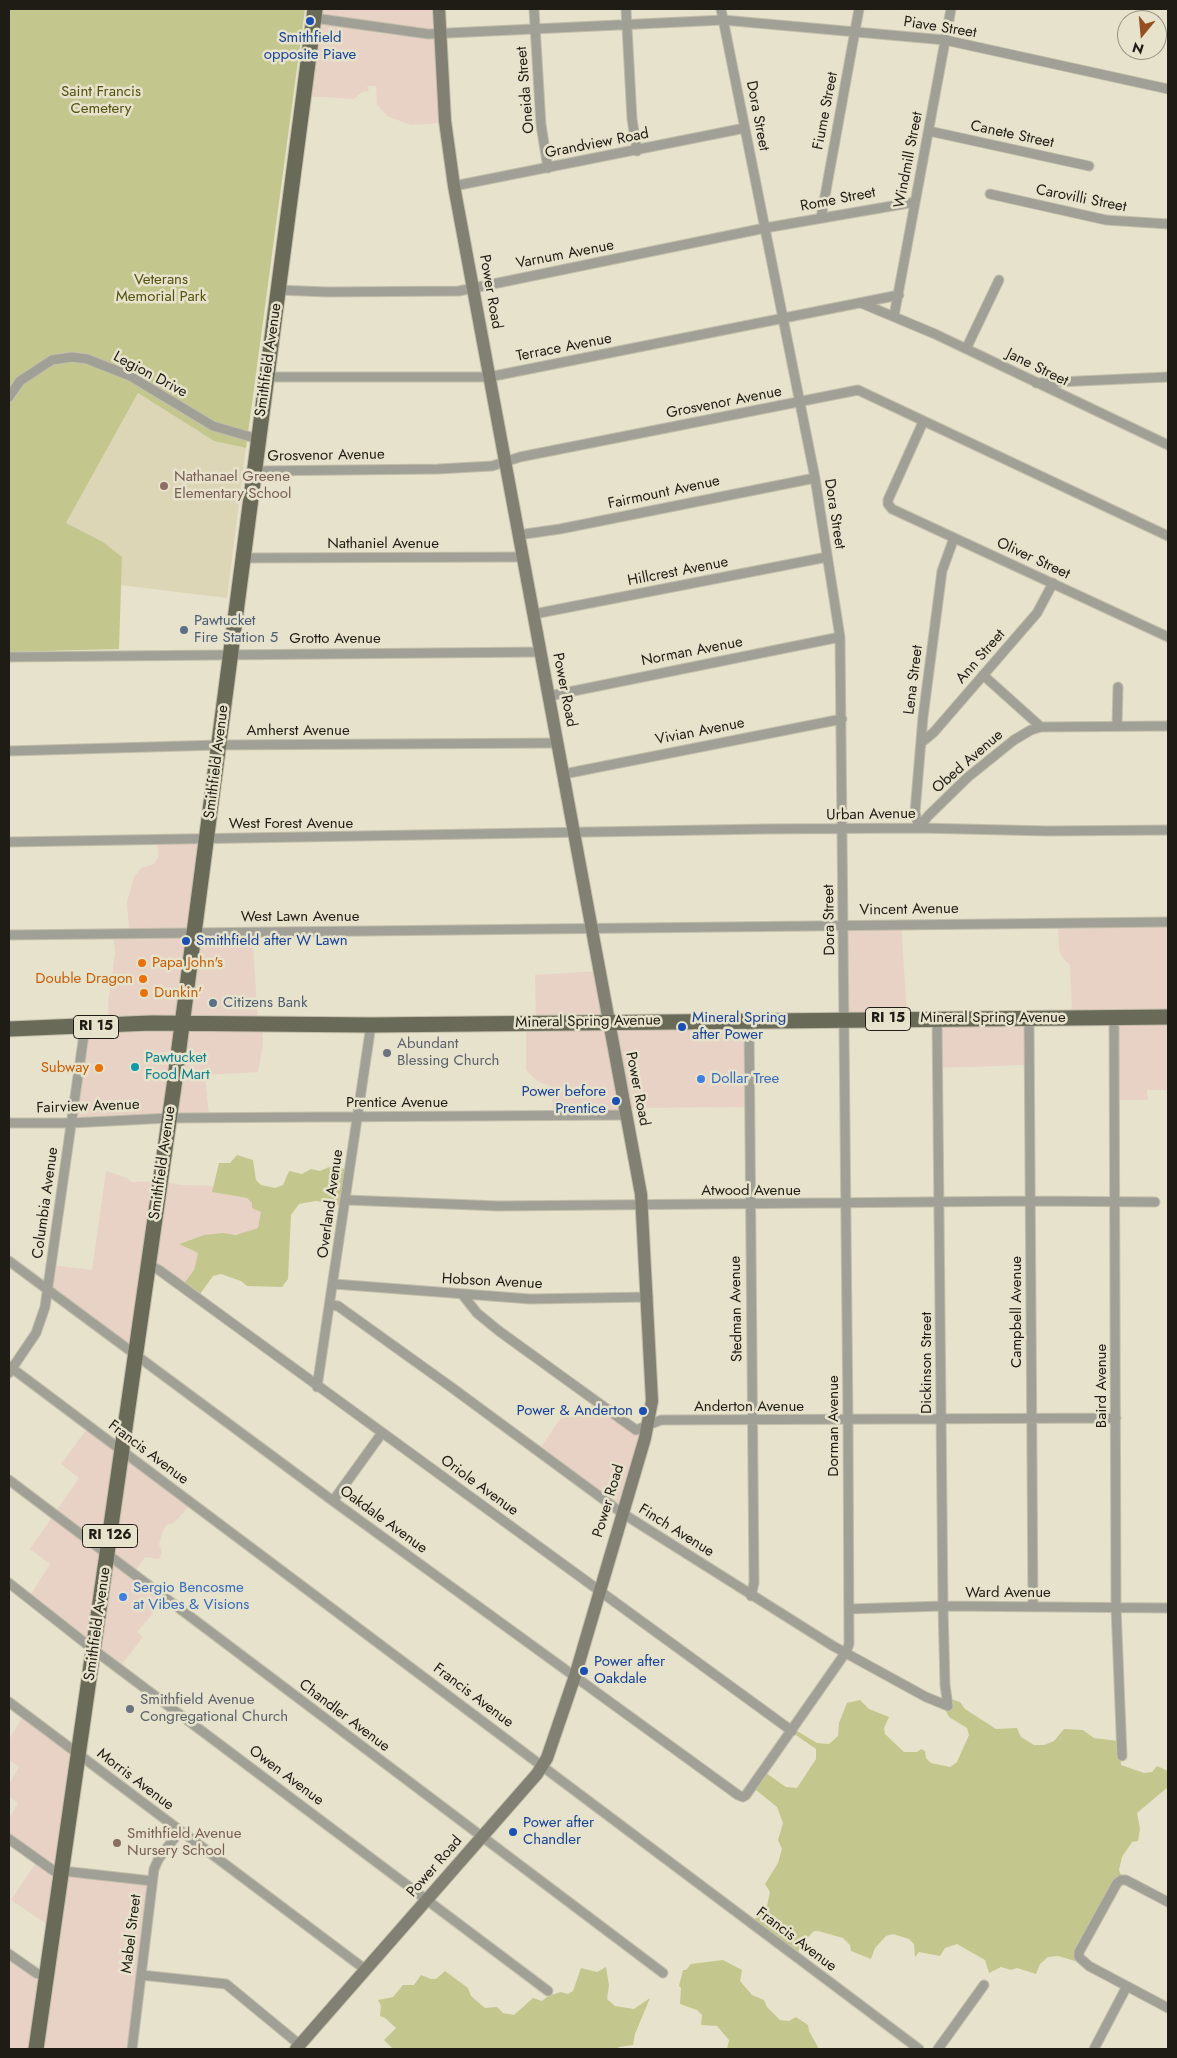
<!DOCTYPE html>
<style>
body{margin:0}
#map{position:relative;width:1177px;height:2058px;overflow:hidden;background:#e7e2cb;font-family:Jost,sans-serif}
canvas{display:block}
.frame{position:absolute;inset:0;border:10px solid #1e1c14;pointer-events:none}
.north{position:absolute;left:1117px;top:10px;width:50px;height:50px;box-sizing:border-box;background:#e7e2cb;border:1px solid #979382;border-radius:50%;rotate:197deg;font-size:14px;font-weight:700;line-height:20px;text-align:center;color:#1e1c14}
.north::after{content:'';display:block;margin:auto;width:18px;height:22px;background:#945022;clip-path:polygon(50% 0,100% 100%,50% 72%,0 100%)}
</style>
<div id="map">
<canvas width="1177" height="2058"></canvas>
<div class="frame"></div>
<div class="north">N</div>
</div>
<script>
const c = document.querySelector('canvas').getContext('2d');
c.lineJoin = 'round';
function paint(path, color) {
  c.fillStyle = color;
  c.fill(path, 'evenodd');
}
function poly(rows) {
  const path = new Path2D();
  for (const r of rows) {
    path.moveTo(r[0], r[1]);
    for (let i = 2; i < r.length; i += 2) path.lineTo(r[i], r[i + 1]);
  }
  return path;
}
function trace(path, color, width, dash) {
  c.strokeStyle = color;
  c.lineWidth = width;
  c.lineCap = dash ? 'butt' : 'round';
  c.setLineDash(dash || []);
  c.stroke(path);
}
function drawText(font, color, halo, rows, align = 'center') {
  c.font = font + ' Jost,sans-serif';
  c.lineWidth = 5;
  c.setLineDash([]);
  c.textBaseline = 'middle';
  c.strokeStyle = halo;
  c.fillStyle = color;
  for (const [text, x, y, turn = 0] of rows) {
    c.save();
    c.translate(x, y);
    c.rotate((+turn || 0) * Math.PI / 180);
    c.textAlign = isNaN(turn) ? turn : align;
    if (halo) c.strokeText(text, 0, 0);
    c.fillText(text, 0, 0);
    c.restore();
  }
}
const commercial = poly([
 [315,9,439,9,443,123,411,125,387,116,377,105,376,86,367,86,369,91,362,92,354,99,304,96],
 [200,837,195,929,252,930,258,1022,262,1024,263,1044,258,1072,205,1075,209,1116,75,1121,84,1029,109,1025,108,1004,115,953,113,933,129,930,127,902,134,877,141,868,154,864,158,858,157,839],
 [1168,919,1168,1090,1147,1090,1148,1100,1114,1100,1113,1018,1072,1014,1070,965,1062,957,1059,950,1058,920],
 [845,921,901,922,907,1016,845,1018],
 [599,971,608,1018,748,1019,750,1107,625,1108,625,1113,553,1112,552,1094,549,1086,537,1081,526,1070,526,1022,536,1019,535,975],
 [941,1017,1028,1018,1026,1065,938,1068],
 [106,1171,127,1178,131,1182,161,1181,180,1185,214,1186,213,1192,247,1198,262,1212,258,1228,245,1234,205,1235,180,1243,198,1253,194,1270,182,1286,150,1263,135,1350,47,1286,51,1265,92,1270],
 [595,1399,638,1427,646,1425,623,1508,539,1450,560,1419,568,1415,583,1416],
 [89,1426,191,1504,174,1523,166,1525,163,1531,159,1544,162,1552,159,1559,145,1557,134,1573,165,1599,137,1632,143,1637,120,1667,29,1597,50,1564,30,1549,79,1478,61,1464],
 [25,1712,78,1752,64,1869,150,1875,131,2049,9,2049,9,1952,48,1972,54,1929,11,1900,37,1861,9,1841,9,1818,18,1803,9,1796,9,1784,19,1767,9,1760,9,1740]
]);
const built = poly([
 [138,393,214,441,246,448,227,598,120,585,122,557,66,523]
]);
const green = poly([
 [9,9,305,9,246,448,214,441,138,393,66,523,103,542,122,557,119,649,9,652],
 [237,1155,253,1160,256,1180,261,1185,275,1188,283,1185,289,1171,302,1174,311,1169,320,1171,329,1167,349,1169,343,1206,316,1201,299,1204,291,1215,288,1279,282,1287,247,1286,241,1281,221,1274,213,1276,198,1297,182,1286,194,1270,198,1253,179,1244,204,1235,223,1233,236,1235,258,1228,261,1212,252,1208,252,1203,247,1198,212,1192,219,1163,230,1163],
 [943,1696,960,1702,965,1709,996,1729,1017,1728,1021,1737,1034,1745,1044,1745,1054,1741,1064,1729,1083,1730,1094,1738,1118,1741,1121,1765,1144,1773,1152,1772,1157,1766,1168,1771,1168,1787,1137,1813,1140,1829,1138,1841,1132,1842,1122,1857,1119,1870,1122,1878,1079,1959,1075,1961,1058,1956,1048,1957,1040,1964,1036,1974,1017,1968,1011,1970,1001,1967,989,1973,985,1960,957,1944,945,1948,940,1956,919,1952,915,1957,914,1944,909,1939,893,1934,886,1936,875,1948,871,1959,851,1951,850,1945,843,1938,818,1931,814,1931,807,1938,796,1955,752,1922,767,1906,770,1892,765,1884,778,1863,782,1849,778,1840,783,1823,777,1807,751,1786,763,1771,786,1787,797,1788,816,1759,816,1749,790,1731,792,1728,817,1743,829,1744,838,1736,839,1723,847,1703,860,1700,869,1709,889,1717,884,1728,885,1734,904,1752,917,1752,921,1749,925,1751,926,1758,931,1763,950,1767,957,1762,969,1735,967,1728,949,1717,941,1701],
 [723,1960,742,1970,740,1981,752,1995,764,2000,767,2007,780,2020,789,2021,796,2017,808,2025,809,2031,819,2049,727,2049,729,2040,717,2026,701,2025,702,2015,697,2010,680,2004,681,1988,679,1986,683,1970,686,1970,691,1964],
 [606,1967,609,1985,607,1999,615,2006,634,2009,650,1998,635,2034,633,2045,619,2047,617,2049,393,2049,384,2040,396,2028,385,2018,380,2016,381,2006,378,2000,393,1997,403,1985,414,1985,421,1975,431,1979,436,1979,445,1971,468,1988,471,1996,485,2008,497,2007,503,2013,514,2015,533,1998,542,2001,548,1996,561,1992,568,1994,573,1991,581,1968,597,1972]
]);
const minor = poly([
 [534,9,541,125,548,168],
 [626,9,632,119,637,151],
 [314,18,428,34,723,20,945,40,1168,89],
 [929,131,1089,166],
 [454,186,745,128],
 [990,194,1106,220,1168,224],
 [821,218,859,9],
 [278,290,328,292,459,291,765,228,915,202],
 [861,303,935,334,1168,445],
 [894,316,951,9],
 [966,349,999,280],
 [267,377,489,377,899,295],
 [1036,383,1168,377],
 [9,397,20,381,52,360,72,357,87,359,130,376,213,426,258,439],
 [923,422,888,500,888,504,892,509,1168,637],
 [254,471,438,469,492,466,520,457,858,390,1168,536],
 [518,535,560,529,815,478],
 [243,558,522,557],
 [534,614,827,557],
 [9,657,540,652],
 [983,675,1041,727],
 [549,696,840,637],
 [1117,726,1118,687],
 [922,742,934,732,1037,613,1053,583],
 [9,751,219,745,558,743],
 [564,774,842,719],
 [919,828,915,812,923,717,942,571,954,538],
 [919,828,928,816,968,777,1014,740,1031,730,1041,727,1168,726],
 [9,842,765,829,919,828,1048,831,1168,830],
 [9,935,1168,922],
 [1114,1016,1116,1607,1122,1756],
 [937,1018,943,1606,945,1685,948,1706],
 [1029,1018,1033,1606],
 [749,1022,754,1583,751,1596],
 [9,1123,71,1123,169,1118,626,1115],
 [346,1200,499,1206,1031,1201,1155,1202],
 [9,1261,333,1501,738,1795,743,1797,746,1795,846,1652,849,1644,848,1420,840,637,815,478,721,9],
 [149,1265,159,1270,792,1731],
 [334,1284,530,1299,648,1297],
 [462,1294,477,1313,499,1331,636,1430,661,1420,1116,1418],
 [331,1305,338,1306,451,1387,622,1513,833,1646,926,1697,948,1706],
 [9,1366,919,2049],
 [9,1373,36,1333,45,1307,85,1027],
 [317,1387,371,1025],
 [9,1480,663,1973],
 [333,1501,382,1433],
 [9,1583,94,1650,548,1991],
 [849,1609,943,1606,1168,1608],
 [9,1702,366,1970],
 [9,1839,61,1876],
 [63,1871,152,1881],
 [1168,1902,1126,1880,1121,1880,1117,1883,1079,1952,1079,1957,1089,1966,1168,2008],
 [9,1954,36,1973,48,1977],
 [141,1975,226,1984,300,2045],
 [132,2049,154,1869,159,1858,180,1831],
 [938,2049,984,1985],
 [1094,2049,1127,1986]
]);
const secondary = poly([
 [296,2049,537,1774,547,1758,575,1676,645,1438,652,1401,641,1194,454,186,445,121,439,9]
]);
const primary = poly([
 [9,1029,151,1023,371,1025,1168,1017],
 [36,2049,174,1086,315,9]
]);
const markers = [
 [310,21,5,"#1a4fb4"],
 [164,486,5,"#8d6e63"],
 [184,630,5,"#5c6f8a"],
 [186,941,5,"#1a4fb4"],
 [142,963,5,"#e8710a"],
 [143,979,5,"#e8710a"],
 [144,993,5,"#e8710a"],
 [213,1003,5,"#5c6f8a"],
 [682,1027,5,"#1a4fb4"],
 [387,1053,5,"#6b7280"],
 [135,1067,5,"#0f9aa8"],
 [99,1068,5,"#e8710a"],
 [701,1079,5,"#3f7fe0"],
 [616,1101,5,"#1a4fb4"],
 [643,1411,5,"#1a4fb4"],
 [123,1597,5,"#3f7fe0"],
 [584,1671,5,"#1a4fb4"],
 [130,1709,5,"#6b7280"],
 [513,1832,5,"#1a4fb4"],
 [117,1843,5,"#8d6e63"]
];
const shields = [
 [888,1019,45],
 [96,1027,45],
 [110,1536,55]
];
const shieldNames = [
 ["RI 15",888,1019],
 ["RI 15",96,1027],
 ["RI 126",110,1536]
];
const streetNames = [
 ["Piave Street",940,28,9],
 ["Oneida Street",526,90,-95],
 ["Fiume Street",826,111,-79],
 ["Dora Street",757,116,79],
 ["Canete Street",1012,135,12],
 ["Grandview Road",597,144,-11],
 ["Windmill Street",909,160,-79],
 ["Carovilli Street",1081,199,11],
 ["Rome Street",838,200,-11],
 ["Varnum Avenue",565,255,-11],
 ["Power Road",490,292,80],
 ["Terrace Avenue",564,348,-11],
 ["Smithfield Avenue",269,360,-82],
 ["Jane Street",1037,368,26],
 ["Legion Drive",150,375,28],
 ["Grosvenor Avenue",724,403,-11],
 ["Grosvenor Avenue",326,456,-1],
 ["Fairmount Avenue",664,493,-12],
 ["Dora Street",834,514,81],
 ["Nathaniel Avenue",383,544],
 ["Oliver Street",1033,559,25],
 ["Hillcrest Avenue",678,572,-11],
 ["Grotto Avenue",335,639],
 ["Norman Avenue",692,652,-11],
 ["Ann Street",981,657,-49],
 ["Lena Street",914,680,-83],
 ["Power Road",564,690,79],
 ["Amherst Avenue",298,731],
 ["Vivian Avenue",700,732,-11],
 ["Smithfield Avenue",217,762,-83],
 ["Obed Avenue",968,762,-41],
 ["Urban Avenue",871,815,-1],
 ["West Forest Avenue",291,824],
 ["Vincent Avenue",909,910,-1],
 ["West Lawn Avenue",300,917],
 ["Dora Street",830,920,-91],
 ["Mineral Spring Avenue",993,1018],
 ["Mineral Spring Avenue",588,1022,-1],
 ["Power Road",637,1089,79],
 ["Prentice Avenue",397,1103],
 ["Fairview Avenue",88,1107,-2],
 ["Smithfield Avenue",163,1163,-82],
 ["Atwood Avenue",751,1191],
 ["Columbia Avenue",46,1203,-82],
 ["Overland Avenue",331,1204,-82],
 ["Hobson Avenue",492,1282,3],
 ["Stedman Avenue",737,1309,-91],
 ["Campbell Avenue",1017,1312,-90],
 ["Dickinson Street",927,1363,-90],
 ["Baird Avenue",1102,1386,-90],
 ["Anderton Avenue",749,1407],
 ["Dorman Avenue",834,1426,-90],
 ["Francis Avenue",148,1453,37],
 ["Oriole Avenue",479,1486,36],
 ["Power Road",609,1501,-73],
 ["Oakdale Avenue",383,1520,36],
 ["Finch Avenue",676,1531,32],
 ["Ward Avenue",1008,1593],
 ["Smithfield Avenue",98,1624,-82],
 ["Francis Avenue",473,1696,37],
 ["Chandler Avenue",344,1716,37],
 ["Owen Avenue",286,1776,37],
 ["Morris Avenue",135,1780,37],
 ["Power Road",435,1867,-49],
 ["Mabel Street",132,1934,-83],
 ["Francis Avenue",796,1940,37]
];
const transitNames = [
 ["Smithfield",310,38,"center"],
 ["opposite Piave",310,55,"center"],
 ["Smithfield after W Lawn",196,941],
 ["Mineral Spring",692,1018],
 ["after Power",692,1035],
 ["Power before",606,1092,"right"],
 ["Prentice",606,1109,"right"],
 ["Power & Anderton",633,1411,"right"],
 ["Power after",594,1662],
 ["Oakdale",594,1679],
 ["Power after",523,1823],
 ["Chandler",523,1840]
];
const parkNames = [
 ["Saint Francis",101,92],
 ["Cemetery",101,109],
 ["Veterans",161,280],
 ["Memorial Park",161,297]
];
const educationNames = [
 ["Nathanael Greene",174,477],
 ["Elementary School",174,494],
 ["Smithfield Avenue",127,1834],
 ["Nursery School",127,1851]
];
const serviceNames = [
 ["Pawtucket",194,621],
 ["Fire Station 5",194,638],
 ["Citizens Bank",223,1003]
];
const foodNames = [
 ["Papa John's",152,963],
 ["Double Dragon",133,979,"right"],
 ["Dunkin'",154,993],
 ["Subway",89,1068,"right"]
];
const worshipNames = [
 ["Abundant",397,1044],
 ["Blessing Church",397,1061],
 ["Smithfield Avenue",140,1700],
 ["Congregational Church",140,1717]
];
const cultureNames = [
 ["Pawtucket",145,1058],
 ["Food Mart",145,1075]
];
const shopNames = [
 ["Dollar Tree",711,1079],
 ["Sergio Bencosme",133,1588],
 ["at Vibes & Visions",133,1605]
];
paint(commercial, '#e8d2c6');
paint(built, '#dcd5b6');
paint(green, '#c3c78e');
trace(minor, '#c3beaa', 11);
trace(secondary, '#c3beaa', 14);
trace(primary, '#c3beaa', 17);
trace(minor, '#a0a096', 9);
trace(secondary, '#818072', 12);
trace(primary, '#6a6a59', 15);
for (const [x, y, r, color] of markers) {
  const dot = new Path2D();
  dot.arc(x, y, r, 0, 2 * Math.PI);
  c.fillStyle = color;
  c.fill(dot);
  trace(dot, '#e7e2cb', 2);
}
for (const [x, y, w] of shields) {
  const box = new Path2D();
  box.roundRect(x - w / 2, y - 11.5, w, 23, 4);
  c.fillStyle = '#e7e2cb';
  c.fill(box);
  trace(box, '#1e1c14', 1);
}
drawText('bold 14px', '#1e1c14', null, shieldNames);
drawText('15px', '#1e1c14', '#e7e2cb', streetNames);
drawText('15px', '#164399', '#e7e2cb', transitNames, 'left');
drawText('15px', '#52530f', '#e7e2cb', parkNames);
drawText('15px', '#785e54', '#e7e2cb', educationNames, 'left');
drawText('15px', '#4e5e75', '#e7e2cb', serviceNames, 'left');
drawText('15px', '#c56008', '#e7e2cb', foodNames, 'left');
drawText('15px', '#5b616d', '#e7e2cb', worshipNames, 'left');
drawText('15px', '#0d838f', '#e7e2cb', cultureNames, 'left');
drawText('15px', '#366cbe', '#e7e2cb', shopNames, 'left');
</script>
